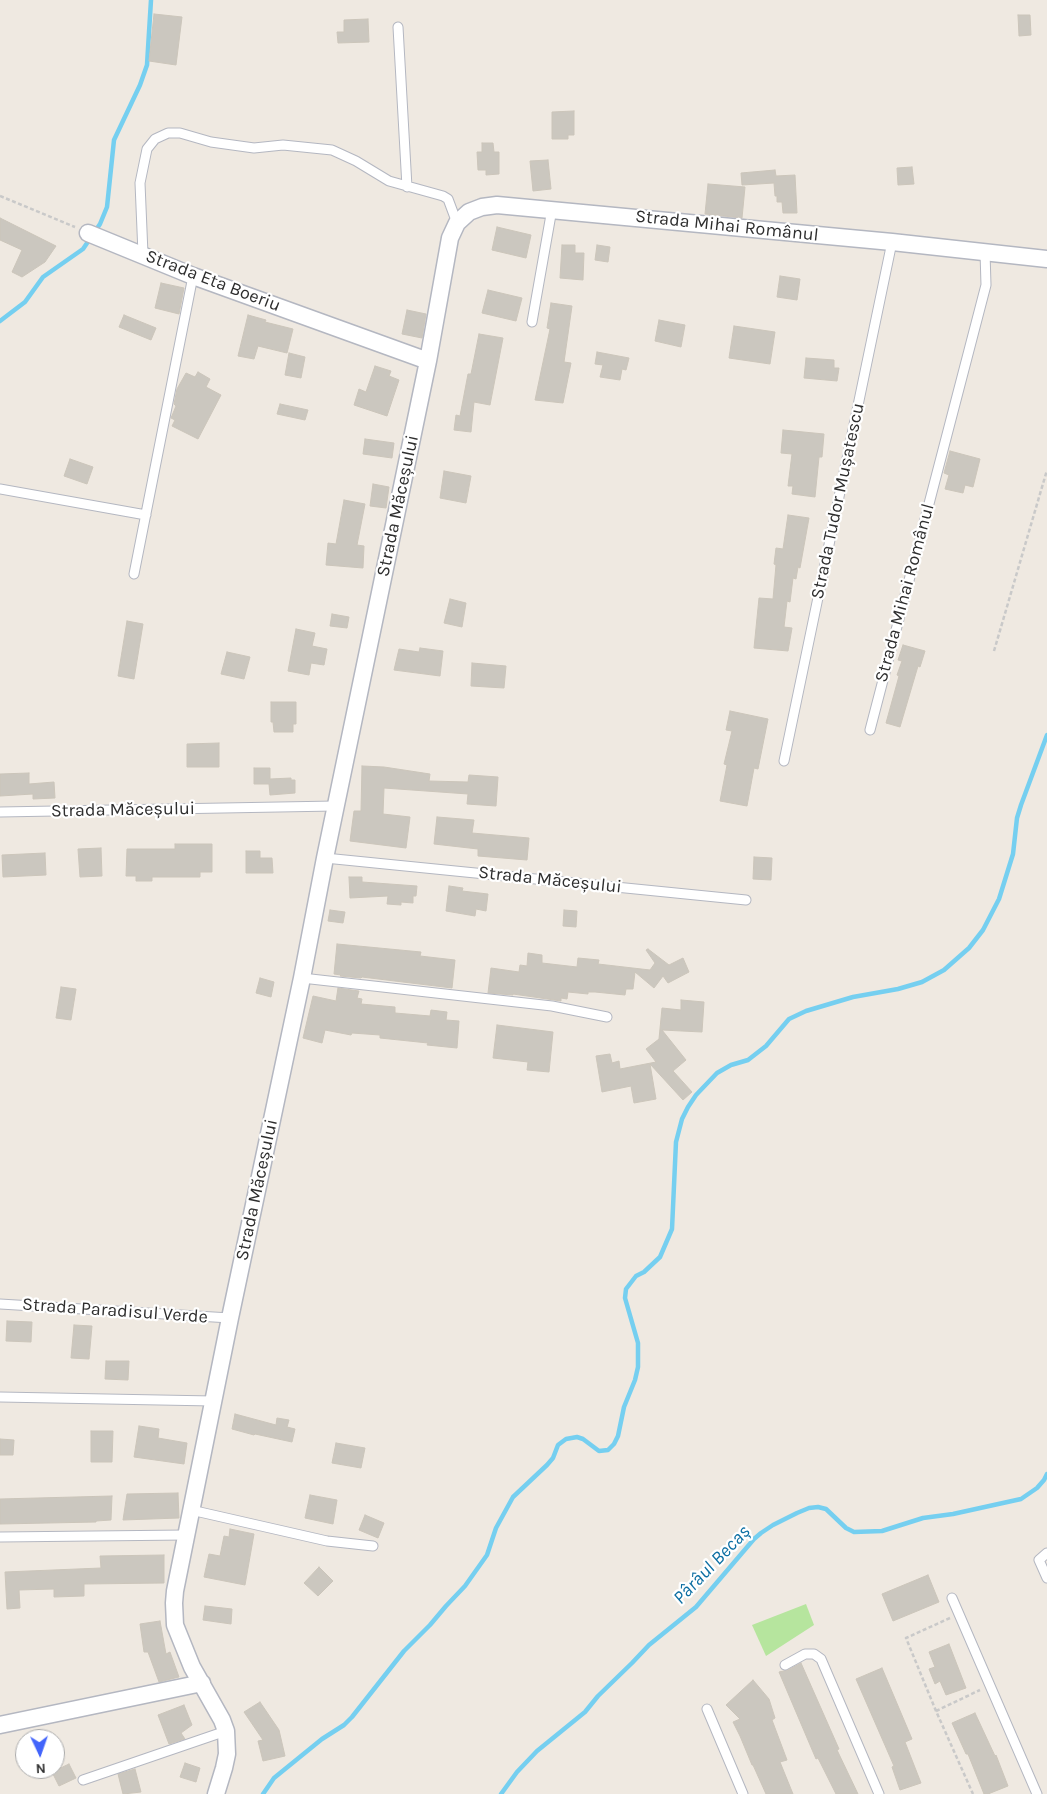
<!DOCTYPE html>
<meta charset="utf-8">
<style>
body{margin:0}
#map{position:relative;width:1047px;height:1794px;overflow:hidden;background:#efe9e1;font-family:Karla,sans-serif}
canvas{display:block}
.north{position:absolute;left:15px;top:1729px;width:50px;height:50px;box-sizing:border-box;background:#fff;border:1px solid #ababab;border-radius:50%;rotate:177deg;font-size:14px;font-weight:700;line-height:20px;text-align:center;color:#2e2e2e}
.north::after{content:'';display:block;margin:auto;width:18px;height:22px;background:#4264fb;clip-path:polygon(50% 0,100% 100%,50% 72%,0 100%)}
</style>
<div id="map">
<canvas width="1047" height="1794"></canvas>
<div class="north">N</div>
</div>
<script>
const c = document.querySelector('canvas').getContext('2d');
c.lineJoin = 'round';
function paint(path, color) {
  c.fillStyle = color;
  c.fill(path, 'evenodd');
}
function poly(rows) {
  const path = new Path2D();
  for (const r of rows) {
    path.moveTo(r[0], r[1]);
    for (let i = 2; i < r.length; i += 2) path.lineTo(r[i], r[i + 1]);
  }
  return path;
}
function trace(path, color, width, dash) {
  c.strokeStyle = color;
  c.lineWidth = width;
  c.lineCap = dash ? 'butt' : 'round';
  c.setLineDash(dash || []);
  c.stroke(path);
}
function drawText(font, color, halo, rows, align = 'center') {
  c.font = font + ' Karla,sans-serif';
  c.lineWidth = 4.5;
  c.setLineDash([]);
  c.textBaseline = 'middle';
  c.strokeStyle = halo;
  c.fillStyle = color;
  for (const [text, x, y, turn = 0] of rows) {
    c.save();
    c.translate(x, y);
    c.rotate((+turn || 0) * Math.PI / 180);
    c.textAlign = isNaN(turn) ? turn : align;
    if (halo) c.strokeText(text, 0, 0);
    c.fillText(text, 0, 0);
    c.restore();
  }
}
const green = poly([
 [806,1604,814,1625,766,1656,752,1625]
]);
const stream = poly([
 [0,321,25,302,43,277,83,249,100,224,107,207,114,140,140,85,147,65,151,0],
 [263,1794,274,1778,322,1739,344,1725,352,1717,404,1651,430,1625,446,1606,465,1586,487,1555,496,1528,513,1497,547,1465,553,1458,558,1445,566,1439,577,1437,583,1439,599,1451,608,1450,614,1444,618,1436,624,1407,635,1380,638,1367,638,1343,625,1298,626,1289,636,1276,644,1272,660,1257,672,1229,676,1142,682,1119,688,1107,696,1095,717,1073,731,1065,748,1060,766,1046,789,1019,806,1011,853,997,898,989,922,982,944,970,969,948,983,930,999,899,1013,854,1017,818,1021,805,1047,735],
 [501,1794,517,1772,537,1751,585,1712,598,1696,632,1663,649,1645,696,1607,754,1539,761,1533,773,1525,797,1513,809,1508,818,1507,826,1509,846,1528,854,1532,882,1531,923,1518,953,1514,1021,1499,1037,1488,1044,1480,1047,1474]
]);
const building = poly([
 [154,14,182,17,176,65,149,61,154,14],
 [1018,15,1030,15,1031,35,1019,36,1018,15],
 [368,19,369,42,338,43,337,32,344,32,344,20,368,19],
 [574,111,574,135,568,135,568,139,552,139,552,112,574,111],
 [482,143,493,143,494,152,499,152,499,174,486,175,486,170,478,170,477,152,482,152,482,143],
 [548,160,551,189,533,191,530,161,548,160],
 [912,167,914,184,898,185,897,168,912,167],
 [775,170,776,176,795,175,797,213,783,213,782,202,777,202,777,196,775,196,774,183,742,185,741,173,775,170],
 [708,184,745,187,742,218,705,214,708,184],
 [0,218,56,246,45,262,22,277,12,272,22,250,0,240,0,218],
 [497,227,531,235,526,258,492,250,497,227],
 [562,245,575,245,575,253,584,253,583,280,560,278,562,245],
 [597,245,610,247,608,262,595,260,597,245],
 [780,276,800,279,797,300,777,297,780,276],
 [161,283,184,288,179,314,155,308,161,283],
 [488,290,522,298,516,321,482,313,488,290],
 [551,303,572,306,564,362,571,363,563,403,535,400,550,329,547,328,551,303],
 [407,310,426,314,422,338,402,334,407,310],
 [124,315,156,328,151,340,119,327,124,315],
 [248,315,266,320,265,322,293,329,287,353,258,346,254,359,238,356,248,315],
 [659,320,685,325,681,347,655,341,659,320],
 [734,326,775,332,770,364,729,358,734,326],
 [479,334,503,338,490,405,474,402,471,432,454,430,456,415,460,416,468,374,471,374,479,334],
 [597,352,629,358,626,370,622,369,620,380,600,377,603,365,595,364,597,352],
 [289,353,305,357,301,378,285,375,289,353],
 [806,358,834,360,834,368,839,368,837,381,804,378,806,358],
 [375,366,391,371,389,376,399,380,387,416,354,405,359,389,366,392,375,366],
 [198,372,210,379,206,387,221,395,198,439,172,426,175,420,171,418,176,406,174,404,177,389,186,373,195,377,198,372],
 [280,404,308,410,305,420,277,414,280,404],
 [783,430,824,434,822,457,819,457,815,497,792,494,793,486,788,486,792,454,781,453,783,430],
 [365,439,394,443,392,458,363,454,365,439],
 [950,451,980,459,973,487,965,485,963,493,945,489,949,475,944,473,950,451],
 [70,459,93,467,87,484,64,476,70,459],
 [444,471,471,476,466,503,440,498,444,471],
 [373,484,389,487,386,508,370,506,373,484],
 [344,500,365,504,357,545,364,546,363,568,326,565,328,543,336,544,344,500],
 [788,515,809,518,800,568,798,567,796,579,793,578,790,602,787,601,784,627,792,628,788,651,754,648,759,598,773,599,776,565,774,564,776,548,783,549,788,515],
 [450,599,466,603,462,627,444,623,450,599],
 [332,614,349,617,347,628,330,626,332,614],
 [127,621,143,624,134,679,118,676,127,621],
 [296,629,315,633,312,646,327,649,324,665,311,663,309,675,288,671,296,629],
 [903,645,925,651,920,667,918,666,900,727,886,723,899,676,897,675,902,661,898,660,903,645],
 [420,648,443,651,440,676,394,670,399,649,419,652,420,648],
 [227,652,250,657,244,679,221,674,227,652],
 [472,663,506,666,504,688,471,686,472,663],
 [271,702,296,702,296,724,293,724,293,732,274,732,273,722,271,722,271,702],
 [730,711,768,719,758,769,754,768,747,806,720,801,727,765,724,764,732,731,726,730,730,711],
 [219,743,219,767,187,767,187,744,219,743],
 [362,766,384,767,430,774,429,781,468,782,469,775,498,777,496,806,467,804,468,794,384,788,383,814,410,817,406,848,350,841,354,811,361,811,362,766],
 [254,768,270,768,270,779,291,778,291,780,295,780,295,793,270,795,269,784,254,784,254,768],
 [29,773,29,784,54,782,55,798,33,799,33,794,0,796,0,774,29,773],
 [437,817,474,820,472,833,529,838,527,860,478,856,478,849,434,844,437,817],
 [175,844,212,844,212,872,200,872,200,877,152,877,152,881,136,881,136,876,126,876,127,849,175,849,175,844],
 [101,848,102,876,80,877,78,849,101,848],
 [246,851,260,851,260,858,272,858,273,873,246,873,246,851],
 [45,853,46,875,3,877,2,855,45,853],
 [754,857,772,858,771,880,753,879,754,857],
 [349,877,362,877,362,882,417,886,416,896,413,896,413,903,401,902,401,905,387,904,388,896,350,898,349,877],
 [449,886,463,888,462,891,488,894,486,911,476,909,475,916,446,911,449,886],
 [330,910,345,912,343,923,328,921,330,910],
 [564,910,577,911,576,927,563,926,564,910],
 [337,944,421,952,420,956,455,960,452,988,362,977,361,978,340,976,341,975,334,974,337,944],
 [648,949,669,965,683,958,689,972,668,983,663,976,654,988,635,972,633,989,626,989,625,995,595,992,588,992,588,994,568,992,567,999,561,998,561,1001,513,994,513,995,488,993,491,968,519,972,520,965,527,966,528,953,542,955,542,963,577,967,578,958,599,960,598,964,650,970,655,963,646,950,648,949],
 [260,978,274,982,271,997,256,993,260,978],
 [61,987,76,989,71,1020,56,1018,61,987],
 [338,988,359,991,357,998,362,999,361,1004,395,1007,395,1013,430,1016,431,1010,447,1012,446,1020,459,1021,457,1048,427,1045,428,1043,380,1038,380,1035,352,1033,351,1035,325,1030,322,1043,303,1038,313,996,336,1001,338,988],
 [681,1000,704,1002,702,1032,662,1030,686,1060,673,1071,692,1092,683,1100,650,1064,656,1099,634,1103,631,1086,602,1092,596,1056,610,1054,612,1063,619,1061,620,1069,656,1062,646,1049,659,1039,662,1008,681,1010,681,1000],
 [497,1025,553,1032,549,1072,527,1070,528,1062,493,1058,497,1025],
 [7,1321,32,1322,31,1342,6,1341,7,1321],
 [74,1325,92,1326,89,1359,71,1358,74,1325],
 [106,1361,129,1361,128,1380,105,1379,106,1361],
 [235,1414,276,1425,277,1418,289,1420,287,1427,295,1429,292,1442,255,1434,254,1435,232,1429,235,1414],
 [139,1426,159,1429,158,1438,187,1443,184,1464,134,1457,139,1426],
 [91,1431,113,1431,112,1462,91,1462,91,1431],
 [0,1439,14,1440,13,1455,0,1455,0,1439],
 [336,1443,365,1448,361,1468,332,1463,336,1443],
 [178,1493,179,1518,123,1520,127,1494,178,1493],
 [310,1495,337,1500,333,1524,305,1518,310,1495],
 [112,1496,111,1520,96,1521,96,1522,0,1524,0,1499,112,1496],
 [365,1515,384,1523,378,1538,359,1530,365,1515],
 [230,1529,254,1534,245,1585,204,1577,209,1554,220,1556,224,1536,229,1537,230,1529],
 [164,1555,164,1583,84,1584,84,1596,54,1597,54,1589,19,1590,20,1608,7,1609,5,1572,101,1568,100,1556,164,1555],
 [319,1567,333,1581,318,1596,304,1583,319,1567],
 [928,1575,939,1602,893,1621,882,1594,928,1575],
 [205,1606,232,1609,231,1624,203,1620,205,1606],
 [160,1621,166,1654,170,1652,179,1677,159,1682,148,1652,144,1652,140,1624,160,1621],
 [949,1644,966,1688,946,1695,940,1681,935,1684,929,1669,935,1667,929,1652,949,1644],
 [801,1663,839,1749,837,1750,858,1794,836,1794,818,1758,816,1759,779,1672,788,1670,801,1663],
 [882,1668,912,1739,905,1742,921,1783,900,1790,892,1767,894,1766,856,1679,882,1668],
 [753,1680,769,1699,775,1718,772,1720,787,1760,780,1762,793,1794,766,1794,753,1765,752,1765,740,1736,733,1722,740,1719,726,1705,753,1680],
 [260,1702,279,1730,285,1756,263,1761,258,1741,263,1740,244,1712,260,1702],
 [184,1705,192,1725,181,1733,185,1739,169,1744,158,1715,184,1705],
 [975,1713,995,1756,996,1755,1008,1786,988,1794,984,1794,968,1754,966,1754,952,1723,975,1713],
 [185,1763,200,1768,196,1782,180,1777,185,1763],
 [69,1764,76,1778,59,1786,52,1772,69,1764],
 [135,1769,141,1792,123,1794,118,1774,135,1769]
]);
const path = poly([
 [0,196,75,227],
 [994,651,1047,470],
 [950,1618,906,1638,936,1711,973,1794],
 [936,1711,980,1690]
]);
const lane = poly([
 [398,27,407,187],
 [143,254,140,183,147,149,155,139,168,133,180,133,211,142,254,148,283,145,332,150,356,161,389,181,443,196,448,199,457,223],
 [532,322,552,209],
 [0,489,146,515],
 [134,574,193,276],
 [870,730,986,285,985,252],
 [784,761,892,242],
 [0,812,335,806],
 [325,858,746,900],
 [302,978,552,1006,607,1017],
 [0,1304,230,1318],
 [0,1397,213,1401],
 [191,1510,327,1541,373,1546],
 [0,1537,186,1535],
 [1047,1553,1039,1560,1047,1578],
 [952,1598,1037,1794],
 [785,1665,805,1654,814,1654,821,1659,879,1794],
 [707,1709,743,1794],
 [83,1780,226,1731]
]);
const street = poly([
 [88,233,193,276,428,361],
 [0,1725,202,1683],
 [216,1794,224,1768,227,1754,226,1731,222,1720,192,1667,175,1625,174,1603,175,1591,230,1318,302,978,325,858,428,361,450,238,457,223,469,212,482,207,497,205,892,242,1047,259]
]);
const streetNames = [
 ["Strada Mihai Românul",727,226,6],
 ["Strada Eta Boeriu",213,281,21],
 ["Strada Tudor Mușatescu",838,501,-78],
 ["Strada Măceșului",398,506,-78],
 ["Strada Mihai Românul",905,593,-75],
 ["Strada Măceșului",123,810,-1],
 ["Strada Măceșului",550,880,6],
 ["Strada Măceșului",257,1190,-78],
 ["Strada Paradisul Verde",115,1311,4]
];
const waterNames = [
 ["Pârâul Becaș",712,1565,-46]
];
paint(green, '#b6e59e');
trace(stream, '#75cff0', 4.5);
paint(building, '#cbc7bf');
trace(building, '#cbc5ba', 1);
trace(lane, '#b4b7c1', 11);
trace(street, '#b4b7c1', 19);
trace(path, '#c9c9c9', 2.5, [4, 2.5]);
trace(lane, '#fff', 9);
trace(street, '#fff', 16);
drawText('18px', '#2e2e2e', '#fff', streetNames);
drawText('italic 19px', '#0d6fa3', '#fff', waterNames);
</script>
